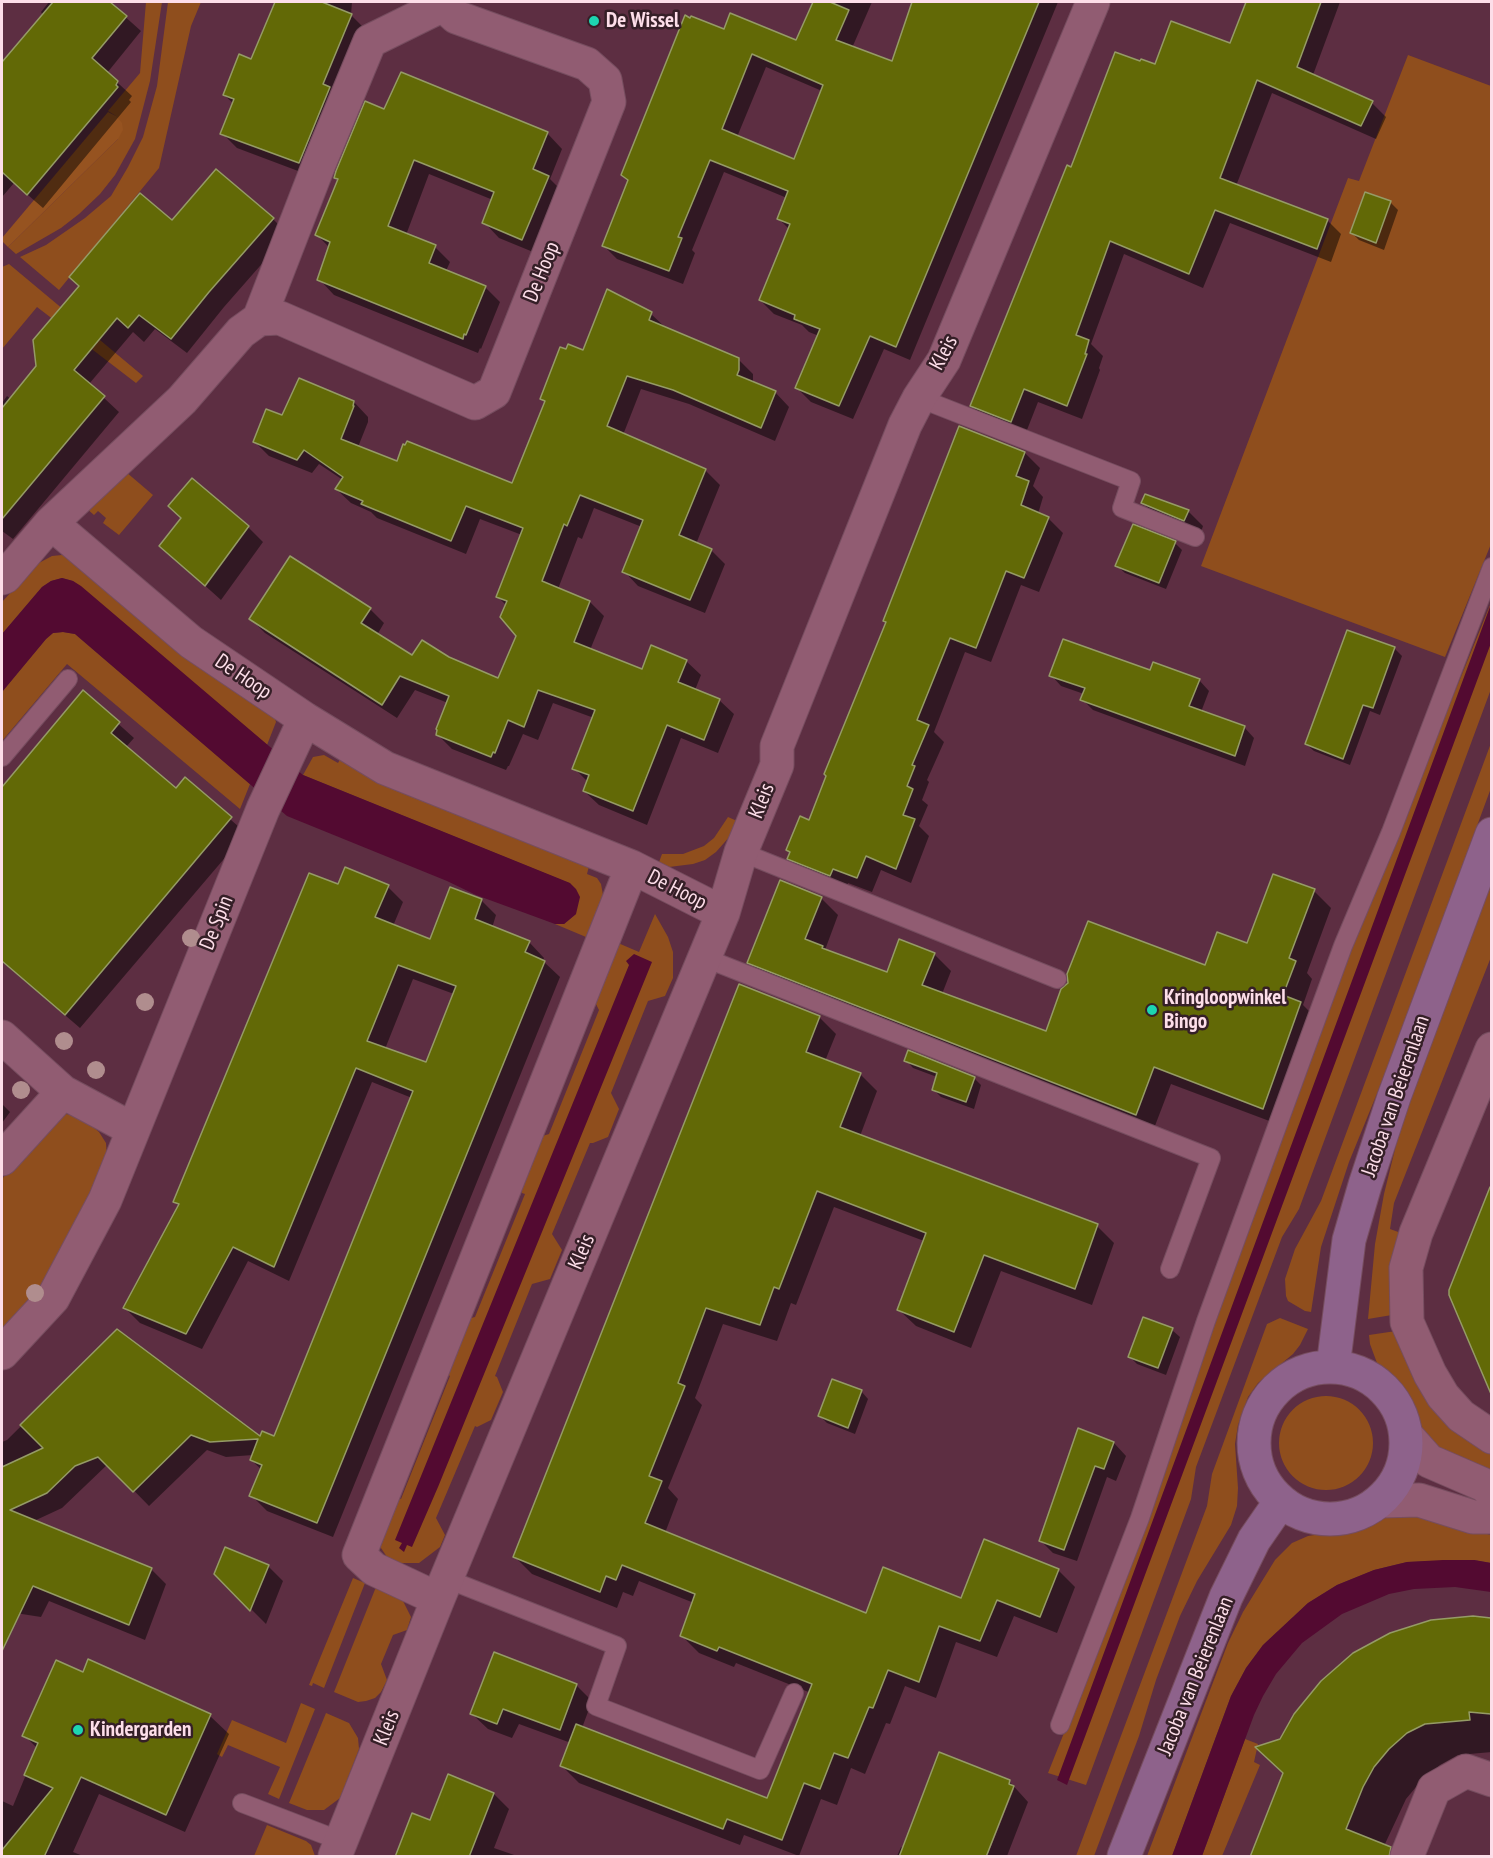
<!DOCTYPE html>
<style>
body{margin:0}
#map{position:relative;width:1493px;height:1858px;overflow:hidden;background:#5d2e42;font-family:"PT Sans Narrow",sans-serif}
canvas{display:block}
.frame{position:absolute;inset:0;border:3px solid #fddee9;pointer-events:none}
</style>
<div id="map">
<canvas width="1493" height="1858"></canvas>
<div class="frame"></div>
</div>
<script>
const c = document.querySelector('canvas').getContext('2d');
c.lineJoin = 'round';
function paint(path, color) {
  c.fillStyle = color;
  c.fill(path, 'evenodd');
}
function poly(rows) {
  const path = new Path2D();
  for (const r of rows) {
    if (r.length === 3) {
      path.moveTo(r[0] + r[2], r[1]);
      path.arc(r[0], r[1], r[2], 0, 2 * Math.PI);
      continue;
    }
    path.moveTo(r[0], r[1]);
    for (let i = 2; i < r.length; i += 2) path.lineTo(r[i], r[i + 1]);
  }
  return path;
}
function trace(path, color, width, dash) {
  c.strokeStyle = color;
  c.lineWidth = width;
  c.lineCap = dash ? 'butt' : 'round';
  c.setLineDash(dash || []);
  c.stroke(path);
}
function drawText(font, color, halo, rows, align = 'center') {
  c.font = font + ' "PT Sans Narrow",sans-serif';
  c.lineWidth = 5;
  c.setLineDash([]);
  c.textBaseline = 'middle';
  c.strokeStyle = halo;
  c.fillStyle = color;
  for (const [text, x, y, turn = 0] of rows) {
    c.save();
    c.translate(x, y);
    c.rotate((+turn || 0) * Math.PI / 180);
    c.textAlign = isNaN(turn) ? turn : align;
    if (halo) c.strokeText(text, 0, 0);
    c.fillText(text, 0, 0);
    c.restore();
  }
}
const green = poly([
 [146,2,162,2,150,81,135,139,115,175,100,194,79,214,61,228,16,254,8,247,118,139,116,116,108,111,140,73],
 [168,2,201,2,191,26,159,168,59,290,20,257,46,245,85,218,111,196,128,167,143,137,157,86],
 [1408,55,1491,86,1491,544,1445,657,1201,566,1348,178,1359,181],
 [9,264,143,376,136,383,37,307,2,349,2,267],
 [119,466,153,495,119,535,103,523,106,518,98,511,94,515,86,508],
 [62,555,69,557,274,715,276,722,267,745,73,581,62,578,51,581,42,587,2,634,2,602,37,564,52,556],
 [1491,603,1491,689,1299,1209,1282,1237,1196,1467,1191,1499,1086,1785,1048,1773,1147,1525,1224,1293,1346,959],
 [63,632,75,634,250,784,240,809,67,664,2,741,2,692,46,639,53,633],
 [1491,743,1491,788,1387,1069,1349,1162,1321,1247,1311,1312,1305,1311,1288,1301,1286,1296,1285,1279,1295,1249,1321,1201],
 [324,755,338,763,342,756,589,866,587,874,597,878,601,884,603,895,586,937,555,924,564,924,576,914,569,883,303,775,313,757],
 [728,817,737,821,731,835,716,852,705,860,693,864,669,867,658,865,662,854,683,854,704,846,714,838],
 [1491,884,1491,957,1394,1203,1390,1229,1401,1233,1392,1315,1368,1319,1375,1244,1384,1194,1401,1125],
 [655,914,668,937,673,952,673,978,665,996,648,1001,611,1093,619,1109,608,1137,593,1143,590,1143,552,1234,562,1250,550,1279,532,1284,495,1376,497,1377,503,1392,491,1420,477,1427,475,1426,436,1518,445,1535,440,1547,419,1563,400,1563,387,1557,377,1542,398,1498,401,1499,450,1376,448,1375,459,1321,475,1317,525,1194,522,1193,517,1179,533,1139,549,1134,599,1010,592,996,618,943,639,952],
 [66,1114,81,1117,99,1132,106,1143,107,1158,56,1272,2,1336,2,1179,52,1119],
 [1280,1318,1308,1329,1300,1345,1293,1354,1258,1383,1248,1397,1238,1425,1235,1444,1238,1488,1237,1506,1231,1525,1197,1581,1180,1616,1156,1680,1139,1736,1094,1856,1076,1856,1207,1506,1212,1474,1267,1324],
 [1396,1331,1491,1453,1491,1477,1445,1457,1415,1426,1405,1401,1377,1363,1370,1344,1369,1335],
 [1326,1443,47],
 [1395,1511,1491,1535,1491,1563,1474,1560,1407,1562,1374,1570,1337,1585,1308,1603,1263,1645,1246,1668,1231,1696,1172,1856,1147,1856,1228,1643,1243,1612,1275,1560,1292,1543,1308,1536,1354,1529,1384,1514],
 [353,1578,365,1583,324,1688,313,1683,312,1686,309,1685],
 [376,1587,402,1599,411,1617,407,1630,393,1635,381,1664,387,1680,381,1692,375,1698,366,1701,358,1702,334,1692],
 [301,1703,315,1709,279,1799,268,1794,280,1767,228,1745,222,1757,217,1754,232,1720,286,1743],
 [326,1713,349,1723,358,1738,359,1749,340,1798,324,1810,307,1810,289,1803],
 [1245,1739,1258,1744,1254,1762,1260,1765,1222,1856,1202,1856],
 [267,1825,306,1841,311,1845,315,1856,254,1856]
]);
const forest = poly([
 [108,112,116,116,122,123,123,130,118,139,8,247,2,241,2,238]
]);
const water = poly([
 [62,578,73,581,81,586,303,775,570,883,576,889,580,897,576,914,564,924,555,924,476,895,447,881,287,816,75,634,63,632,53,633,46,639,2,692,2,634,42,587,51,581],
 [1491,604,1491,643,1067,1785,1057,1780],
 [634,954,652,962,438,1487,412,1547,407,1545,404,1552,399,1548,402,1543,395,1540,629,965,626,961],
 [1443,1560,1474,1560,1491,1563,1491,1592,1455,1587,1414,1589,1389,1594,1342,1614,1302,1643,1276,1674,1263,1696,1254,1715,1202,1856,1172,1856,1231,1696,1246,1668,1263,1645,1308,1603,1337,1585,1374,1570,1407,1562]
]);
const shadow = poly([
 [49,2,112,2,112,5,141,31,107,73,132,96,129,100,131,102,43,208,14,183,2,197,2,64,43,15,41,12],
 [274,2,352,2,351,15,366,30,314,177,237,148,222,133,234,104,224,95,252,61,302,62],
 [814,2,872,2,852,48,892,63,914,2,1058,2,910,360,884,349,853,419,811,402,797,388,819,336,809,332,802,325,774,314,760,300,789,229,779,219,787,198,724,172,692,250,695,253,683,284,617,259,603,245,629,181,623,175,724,31,797,42],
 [766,67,822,91,795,161,737,137],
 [1247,2,1277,11,1283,2,1340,2,1313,75,1372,103,1386,117,1376,139,1272,93,1236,186,1327,220,1341,234,1331,262,1230,223,1203,288,1124,254,1091,344,1103,356,1099,368,1100,370,1082,419,1038,402,1025,435,986,420,971,405,1072,169,1156,66,1231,44],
 [385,111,547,133,562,149,550,179,563,192,538,254,499,238,484,222,493,200,429,174,406,235,435,247,450,262,446,271,485,287,500,302,481,349,480,348,478,353,334,295,319,279,330,248,317,235,339,181,336,177],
 [1366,194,1391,203,1398,210,1384,250,1359,240,1352,233],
 [273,219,288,234,224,307,187,353,155,329,144,342,133,332,89,384,119,412,13,539,2,531,2,403,7,396,11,399,172,222],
 [651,314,666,328,738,359,753,374,753,383,775,392,789,407,775,441,689,404,641,389,623,435,706,471,720,485,696,544,711,550,725,564,705,613,638,586,624,571,642,527,594,508,582,539,578,537,558,589,590,602,604,616,590,650,643,671,686,661,701,675,695,690,719,700,734,714,718,753,681,738,647,825,599,805,584,791,588,782,574,768,594,718,553,703,538,740,523,734,509,766,508,766,506,770,452,749,437,734,448,703,415,690,397,718,265,633,250,618,370,609,384,623,377,635,412,658,448,659,499,680,518,635,506,605,497,596,522,535,480,519,466,554,377,518,371,512,351,503,336,489,343,480,319,464,312,473,269,456,255,442,283,417,354,402,368,417,368,422,358,447,397,463,513,485,546,403,541,398,584,352],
 [1025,453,1040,468,1033,486,1043,497,1038,514,1048,518,1063,533,1039,592,1021,585,991,662,965,652,934,732,944,742,927,780,929,782,922,800,928,805,919,826,929,836,911,883,881,870,872,892,848,883,845,890,804,873,789,858],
 [1143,503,1188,511,1203,526,1200,535,1158,518],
 [248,527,263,542,221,600,161,546],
 [1175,543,1182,550,1166,589,1125,573,1117,566],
 [1394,648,1402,656,1380,715,1370,711,1350,765,1314,751,1306,744],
 [1151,672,1199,680,1209,691,1201,712,1244,727,1254,738,1245,766,1093,710,1082,699,1084,694,1061,686,1051,675],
 [83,692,134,738,126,747,176,790,185,780,246,833,80,1028,2,961,2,788],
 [339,886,388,887,403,902,393,926,431,941,481,900,496,915,492,928,529,942,544,958,543,961,560,977,333,1537,267,1511,251,1495,262,1470,251,1460,253,1455,226,1457,207,1450,149,1506,108,1464,62,1508,34,1521,151,1569,166,1584,145,1640,49,1601,41,1617,9,1612,2,1604,3,1539,2,1540,2,1442,7,1440,117,1331,260,1438,275,1438,412,1098,372,1082,289,1281,248,1261,202,1349,140,1323,125,1308,179,1206,175,1201],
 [413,979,454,994,427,1063,385,1049],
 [1314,891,1331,908,1307,973,1312,979,1303,1005,1318,1020,1280,1125,1171,1084,1153,1131,766,979,749,962,821,898,838,915,825,950,888,974,934,954,951,971,942,994,1046,1033,1206,967,1248,945],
 [819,1017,836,1034,825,1061,860,1074,877,1091,860,1136,1097,1226,1114,1243,1092,1305,1001,1271,971,1348,916,1326,899,1310,924,1241,834,1207,796,1305,791,1303,777,1341,723,1324,695,1398,702,1405,668,1488,678,1499,665,1533,867,1615,961,1600,1058,1570,1075,1587,1057,1633,1014,1616,997,1657,956,1642,936,1698,905,1686,890,1724,886,1723,865,1774,851,1768,837,1805,821,1799,799,1856,744,1835,740,1845,579,1783,562,1766,571,1743,519,1724,512,1738,488,1729,472,1714,576,1685,592,1701,582,1728,768,1800,811,1693,736,1663,734,1667,699,1653,682,1636,694,1603,639,1581,633,1596,623,1592,617,1608,532,1574,515,1557],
 [906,1060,974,1078,981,1085,974,1109,941,1097,934,1090,937,1077,913,1068],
 [2,1104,10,1112,2,1123],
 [1492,1187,1492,1395,1491,1387,1451,1290],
 [1172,1330,1180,1337,1166,1375,1137,1364,1129,1356],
 [861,1391,868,1399,855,1434,827,1423,820,1416],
 [1079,1430,1114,1443,1126,1456,1116,1481,1107,1477,1077,1561,1053,1553,1041,1541],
 [268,1566,283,1581,266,1624,215,1573],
 [1473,1617,1492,1619,1492,1752,1458,1755,1440,1765,1421,1781,1406,1799,1384,1846,1390,1848,1398,1856,1251,1856,1284,1775,1257,1748,1281,1741],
 [89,1661,210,1716,229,1734,185,1832,99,1794,73,1852,83,1856,2,1856,2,1801,13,1806,37,1748,24,1735,84,1674],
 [1009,1781,1028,1802,1007,1856,897,1856,901,1847,904,1849],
 [1011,1789,1014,1789,988,1854,986,1853],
 [494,1794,509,1809,494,1848,517,1856,397,1856,431,1822]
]);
const building = poly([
 [53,2,110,2,127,16,92,58,118,81,116,85,118,87,27,195,2,172,2,62,53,2],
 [275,2,322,2,352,14,323,84,330,87,299,163,220,134,234,99,223,95,239,54,251,59,275,2],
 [813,2,830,2,849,10,836,40,892,61,912,2,1039,2,896,347,870,336,839,406,795,388,820,329,794,319,795,315,759,300,790,224,777,219,788,191,710,160,678,237,682,238,669,271,602,246,628,180,621,175,685,15,690,18,691,16,724,29,730,13,796,40,813,2],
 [752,54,823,85,794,159,722,129,752,54],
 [1246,2,1321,2,1297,67,1373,101,1361,126,1257,80,1220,178,1328,219,1317,249,1215,210,1189,274,1110,241,1076,335,1089,340,1085,354,1087,354,1067,406,1024,389,1011,422,970,406,1067,165,1071,167,1115,52,1140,61,1141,59,1155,64,1171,21,1230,43,1246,2],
 [401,72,548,132,533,169,549,176,522,240,482,223,494,192,414,160,388,226,436,245,429,263,486,286,466,335,464,334,463,339,317,280,330,242,315,235,338,179,334,178,336,171,365,101,384,109,401,72],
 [216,169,274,218,209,292,171,339,139,315,128,328,117,318,74,370,105,396,2,519,2,408,36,366,33,340,79,286,69,277,140,193,172,220,216,169],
 [1365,192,1391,201,1376,243,1350,233,1365,192],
 [607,289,652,312,649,320,739,358,739,370,737,375,776,391,761,428,673,390,627,376,607,426,706,469,679,535,712,549,690,600,622,572,643,520,580,495,567,526,564,524,542,581,590,601,574,642,642,669,651,645,687,660,678,682,720,699,704,740,667,725,633,811,583,791,589,775,572,769,595,710,538,690,524,727,508,720,495,753,493,752,491,757,436,735,437,730,436,729,449,696,400,676,382,705,249,619,290,556,371,608,361,623,412,655,422,640,449,657,498,678,516,636,500,617,507,601,496,597,523,528,466,506,451,541,361,504,363,501,335,489,343,477,304,450,297,460,253,442,266,409,282,415,299,378,354,401,353,406,354,406,341,439,397,461,403,444,405,445,407,441,512,483,545,401,540,399,560,347,566,349,568,344,583,350,607,289],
 [959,426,1025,452,1016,476,1029,481,1021,505,1049,517,1024,578,1006,571,976,648,950,638,917,720,929,725,912,765,915,766,907,786,913,789,903,815,915,819,896,869,866,856,857,878,833,869,830,876,787,859,790,852,786,850,800,816,809,820,826,776,824,774,886,622,883,621,959,426],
 [192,478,249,526,205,586,159,546,181,518,168,506,192,478],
 [1145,494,1189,510,1184,521,1141,503,1145,494],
 [1133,524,1176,541,1159,583,1115,566,1133,524],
 [1347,630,1395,647,1373,708,1363,705,1343,759,1305,744,1347,630],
 [1063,639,1150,670,1153,662,1200,679,1189,706,1245,726,1235,756,1080,700,1085,688,1049,676,1063,639],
 [83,690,120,722,111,733,176,788,185,777,232,817,65,1015,2,961,2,787,83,690],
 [345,867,389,885,375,917,430,939,450,887,482,899,475,919,530,941,525,952,545,961,317,1523,249,1496,262,1465,250,1460,258,1439,210,1442,191,1435,133,1492,98,1457,75,1466,47,1493,10,1510,152,1568,129,1625,33,1586,2,1651,2,1467,43,1448,20,1425,117,1329,260,1436,262,1431,274,1436,413,1091,356,1068,274,1267,233,1247,186,1334,123,1308,179,1204,173,1202,309,873,338,884,345,867],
 [398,965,456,986,426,1062,367,1041,398,965],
 [1273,874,1315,889,1289,958,1296,961,1283,995,1301,1002,1263,1109,1154,1067,1136,1115,747,963,780,880,822,897,805,939,823,946,822,948,887,972,899,939,935,953,922,985,1046,1031,1061,989,1068,983,1067,974,1088,921,1205,965,1217,932,1247,943,1273,874],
 [739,984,820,1016,806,1052,861,1073,840,1127,1098,1224,1075,1289,984,1255,954,1332,897,1310,926,1233,817,1191,779,1289,774,1287,760,1325,706,1308,678,1383,685,1386,649,1476,662,1481,645,1523,866,1613,883,1567,961,1598,984,1539,1059,1569,1040,1617,997,1600,980,1641,939,1626,919,1682,888,1670,873,1708,869,1707,848,1758,834,1753,820,1789,804,1783,782,1840,727,1819,723,1829,560,1766,576,1724,767,1798,812,1684,719,1647,717,1651,680,1636,695,1594,622,1565,616,1580,606,1576,600,1592,513,1557,739,984],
 [908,1050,975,1077,966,1102,932,1090,937,1073,904,1061,908,1050],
 [1490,1187,1491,1188,1491,1394,1449,1295,1449,1290,1490,1187],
 [1143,1317,1173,1328,1158,1368,1128,1357,1143,1317],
 [832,1379,862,1390,848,1428,818,1416,832,1379],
 [1078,1428,1114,1442,1104,1469,1095,1466,1064,1550,1039,1541,1078,1428],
 [225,1547,269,1565,250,1611,214,1574,225,1547],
 [1473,1616,1491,1618,1491,1714,1469,1712,1470,1720,1425,1724,1407,1733,1389,1749,1374,1767,1363,1787,1346,1829,1391,1847,1389,1857,1250,1857,1283,1773,1255,1747,1280,1739,1294,1714,1321,1681,1353,1653,1390,1633,1431,1620,1473,1616],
 [494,1652,577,1684,560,1730,503,1709,497,1724,470,1714,494,1652],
 [88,1659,211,1714,166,1815,81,1777,44,1857,2,1857,2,1850,53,1788,24,1775,38,1743,22,1736,56,1660,83,1672,88,1659],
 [939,1752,1010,1780,1009,1784,1014,1786,986,1857,899,1857,939,1752],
 [448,1774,494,1793,469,1857,395,1857,412,1813,430,1820,448,1774]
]);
const service = poly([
 [919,398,1131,481,1122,508,1195,537],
 [2,757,68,679],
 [741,852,1057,979],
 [705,958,1211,1158,1170,1269],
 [447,1579,617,1646,596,1706,760,1770,794,1693],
 [1060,1725,1140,1518,1206,1321,1343,946,1391,832,1492,567],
 [242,1803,341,1841]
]);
const minor = poly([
 [443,5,370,41,319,164,259,319,241,332,182,400,51,523,191,642,305,719,385,768,632,867,723,913],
 [259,319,280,318,475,403,494,392,609,102,605,80,587,64,456,17,443,5],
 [2,578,5,577,51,523],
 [2,1037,63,1092,132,1129],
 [1492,1049,1416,1233,1406,1268,1407,1322,1430,1374,1443,1396,1461,1416,1492,1437],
 [2,1159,63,1092],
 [2,1353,53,1298,105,1200,263,809,305,719],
 [438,1599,374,1569,359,1555,632,867],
 [335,1856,438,1599,723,913,741,852,777,765,777,746,783,731,905,425,919,398,944,360,1093,2],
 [1407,1856,1434,1789,1466,1771,1492,1780]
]);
const tertiary = poly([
 [1406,1435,1429,1461,1482,1484,1492,1491],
 [1381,1501,1419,1500,1473,1517,1492,1517]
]);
const secondary = poly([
 [1333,1367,1349,1240,1365,1185,1394,1097,1492,834],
 [1330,1443,76],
 [1124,1856,1226,1597,1254,1540,1281,1501]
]);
const trees = [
 [191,938],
 [145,1002],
 [64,1041],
 [96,1070],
 [21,1090],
 [35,1293]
];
const markers = [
 [594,21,6,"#1dd5b1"],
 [1152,1010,6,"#1dd5b1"],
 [78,1730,6,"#1dd5b1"]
];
const poiNames = [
 ["De Wissel",606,21],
 ["Kringloopwinkel",1164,998],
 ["Bingo",1164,1022],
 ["Kindergarden",90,1730]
];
const streetNames = [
 ["De Hoop",542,272,-68],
 ["Kleis",944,353,-62],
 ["De Hoop",243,677,34],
 ["Kleis",762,801,-68],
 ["De Hoop",677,890,27],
 ["De Spin",217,923,-68],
 ["Jacoba van Beierenlaan",1396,1096,-71],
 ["Kleis",582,1252,-67],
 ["Jacoba van Beierenlaan",1196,1676,-68],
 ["Kleis",387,1728,-68]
];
paint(green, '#8f4e1d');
paint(forest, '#965320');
paint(water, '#530a31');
paint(shadow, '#0007');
paint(building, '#626906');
trace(building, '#959b66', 1.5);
trace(service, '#764d5f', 20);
trace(minor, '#764d5f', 35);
trace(tertiary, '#764d5f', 35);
trace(secondary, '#764d5f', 35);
trace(service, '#915c72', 18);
trace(minor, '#915c72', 33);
trace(tertiary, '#915c72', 33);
trace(secondary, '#8e628b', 33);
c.fillStyle = '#b08d8e';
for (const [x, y] of trees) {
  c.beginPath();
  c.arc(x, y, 9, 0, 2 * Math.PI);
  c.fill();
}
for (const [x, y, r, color] of markers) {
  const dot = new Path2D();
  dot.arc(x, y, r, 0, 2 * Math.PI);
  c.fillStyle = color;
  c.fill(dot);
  trace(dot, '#351f27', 2);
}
drawText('bold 21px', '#fddee9', '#351f27', poiNames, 'left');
drawText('21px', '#fddee9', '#351f27', streetNames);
</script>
